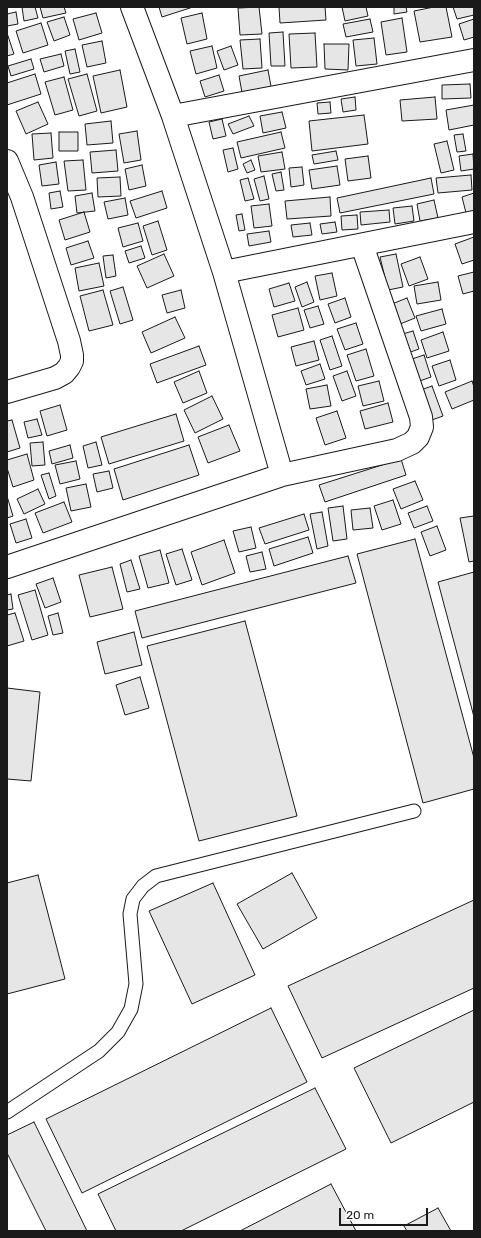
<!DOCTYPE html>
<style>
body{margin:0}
#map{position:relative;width:481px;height:1238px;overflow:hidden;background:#fff;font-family:Rubik,sans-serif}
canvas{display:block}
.frame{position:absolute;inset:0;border:8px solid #1a1a1a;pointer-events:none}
.scale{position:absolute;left:339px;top:1208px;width:89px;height:18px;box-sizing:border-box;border:2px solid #1a1a1a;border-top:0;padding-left:5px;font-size:12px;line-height:14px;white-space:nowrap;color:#1a1a1a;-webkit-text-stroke:3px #fff;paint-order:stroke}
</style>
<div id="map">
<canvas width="481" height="1238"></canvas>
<div class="frame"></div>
<div class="scale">20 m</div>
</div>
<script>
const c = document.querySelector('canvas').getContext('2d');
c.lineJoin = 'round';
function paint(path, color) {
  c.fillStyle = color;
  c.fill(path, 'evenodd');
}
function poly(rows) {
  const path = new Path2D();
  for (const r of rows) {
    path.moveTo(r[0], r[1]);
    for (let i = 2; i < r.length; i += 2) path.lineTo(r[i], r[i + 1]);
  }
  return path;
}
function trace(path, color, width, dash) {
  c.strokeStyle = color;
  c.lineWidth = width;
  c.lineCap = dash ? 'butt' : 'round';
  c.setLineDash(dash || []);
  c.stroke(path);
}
const building = poly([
 [22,7,35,7,38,18,24,21,22,7],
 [40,7,64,7,66,13,43,18,40,7],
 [159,7,193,7,162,17,159,7],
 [259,7,262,34,240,35,238,8,259,7],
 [279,7,325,7,326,20,280,23,279,7],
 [342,7,366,7,368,16,345,21,342,7],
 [394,7,406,7,407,12,394,14,394,7],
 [434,7,446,7,452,37,420,42,414,11,434,7],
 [453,7,474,7,474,15,457,19,453,7],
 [16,12,18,24,7,26,7,14,16,12],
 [96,13,102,33,79,40,73,19,96,13],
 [202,13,207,39,187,44,181,18,202,13],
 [64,17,70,35,54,41,47,22,64,17],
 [402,18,407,52,386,55,381,22,402,18],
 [370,19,373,32,346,37,343,24,370,19],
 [474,19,474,37,464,40,459,24,474,19],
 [41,23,48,45,23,53,16,31,41,23],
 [283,32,285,66,271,66,269,33,283,32],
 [7,33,14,54,7,56,7,33],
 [315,33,317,67,291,68,289,34,315,33],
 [374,38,377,64,356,66,353,40,374,38],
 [260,39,262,68,243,69,240,40,260,39],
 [102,41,106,63,87,67,82,45,102,41],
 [324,44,349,44,348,70,325,69,324,44],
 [212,46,217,68,196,74,190,51,212,46],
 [231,46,238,65,224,70,217,51,231,46],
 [75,49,80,72,70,74,65,51,75,49],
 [61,54,64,66,44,72,40,59,61,54],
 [31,59,34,69,11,76,8,66,31,59],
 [120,70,127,107,101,113,93,76,120,70],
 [268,70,272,92,243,98,239,76,268,70],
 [35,74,41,94,7,105,7,83,35,74],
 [87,74,97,111,79,116,68,79,87,74],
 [219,75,224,91,205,97,200,81,219,75],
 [64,77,73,110,55,115,45,82,64,77],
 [470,84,471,98,442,99,442,85,470,84],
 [355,97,356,110,343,112,341,99,355,97],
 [435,97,437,119,402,121,400,100,435,97],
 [38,102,48,124,26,134,16,111,38,102],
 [330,102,331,113,318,114,317,103,330,102],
 [474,105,474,125,449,130,446,110,474,105],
 [282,112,286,128,263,133,260,116,282,112],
 [364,115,368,144,312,151,309,121,364,115],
 [249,116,254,126,233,134,228,124,249,116],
 [222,119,226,136,213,139,209,122,222,119],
 [111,121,113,143,87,145,85,124,111,121],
 [137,131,141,160,124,163,119,134,137,131],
 [59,132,78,132,78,151,59,151,59,132],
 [281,132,285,148,241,158,237,142,281,132],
 [51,133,53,158,34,160,32,134,51,133],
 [463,134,466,151,457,152,454,135,463,134],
 [447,141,454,170,441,173,434,144,447,141],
 [233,148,238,169,228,172,223,150,233,148],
 [116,150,118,171,92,173,90,152,116,150],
 [336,151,338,160,314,164,312,155,336,151],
 [282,152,285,169,261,172,258,156,282,152],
 [473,154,474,169,461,171,459,156,473,154],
 [368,156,371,178,348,181,345,159,368,156],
 [83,160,86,190,68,191,64,161,83,160],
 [251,160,255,170,247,173,243,164,251,160],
 [56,162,59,184,42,186,39,165,56,162],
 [142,165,146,186,129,190,125,169,142,165],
 [337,166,340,185,312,189,309,170,337,166],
 [302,167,304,185,291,187,289,168,302,167],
 [281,172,284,190,276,191,272,174,281,172],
 [471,175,472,190,438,193,436,178,471,175],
 [264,176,269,199,260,201,254,179,264,176],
 [120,177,121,196,98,197,97,178,120,177],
 [248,178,254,199,245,201,240,180,248,178],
 [431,178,434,194,340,213,337,198,431,178],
 [60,191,63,207,51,209,49,193,60,191],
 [162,191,167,208,136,218,130,201,162,191],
 [92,193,95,211,77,213,75,196,92,193],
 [474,193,474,215,467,217,462,197,474,193],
 [330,197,331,216,287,219,285,201,330,197],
 [125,198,128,215,108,219,104,202,125,198],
 [434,200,438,218,420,221,417,204,434,200],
 [269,204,272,226,254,228,251,206,269,204],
 [412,206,414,221,395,224,393,208,412,206],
 [389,210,390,222,361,225,360,212,389,210],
 [84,212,90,232,65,240,59,220,84,212],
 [242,214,245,230,239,231,236,215,242,214],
 [357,215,358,229,342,230,341,216,357,215],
 [158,221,167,250,152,255,143,226,158,221],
 [335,222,337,232,322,234,320,224,335,222],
 [138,223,143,241,123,247,118,228,138,223],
 [310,223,312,235,293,237,291,225,310,223],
 [269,231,271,242,249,246,247,234,269,231],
 [474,237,474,260,462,264,455,244,474,237],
 [88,241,94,258,71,265,66,248,88,241],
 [141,246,145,258,129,263,125,251,141,246],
 [164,254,174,276,147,288,137,266,164,254],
 [396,254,403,287,388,290,380,257,396,254],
 [113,255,116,276,106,278,103,256,113,255],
 [420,257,428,279,409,286,401,264,420,257],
 [99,263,104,286,79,291,75,268,99,263],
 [474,272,474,291,463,294,458,276,474,272],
 [332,273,337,296,320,300,315,276,332,273],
 [307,282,314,302,302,307,295,287,307,282],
 [438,282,441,300,417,304,414,286,438,282],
 [289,283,295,301,274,307,269,289,289,283],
 [123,287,133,320,120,324,110,291,123,287],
 [103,290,113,325,89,331,80,296,103,290],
 [181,290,185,308,167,313,162,295,181,290],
 [345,298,351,317,335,323,328,304,345,298],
 [407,298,415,318,395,326,387,306,407,298],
 [318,306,324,324,310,328,304,310,318,306],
 [298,308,304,330,278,337,272,315,298,308],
 [442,309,446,324,421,331,416,316,442,309],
 [175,317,185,338,151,353,142,332,175,317],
 [356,323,363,344,345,350,337,329,356,323],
 [413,331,419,349,405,354,399,335,413,331],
 [443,332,449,351,427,358,421,340,443,332],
 [332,336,342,366,330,370,320,340,332,336],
 [314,341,319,360,296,366,291,347,314,341],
 [199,346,206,365,157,383,150,364,199,346],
 [366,349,374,376,356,381,347,355,366,349],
 [424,355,431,377,414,383,406,361,424,355],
 [450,360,456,380,439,386,432,366,450,360],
 [320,364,325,379,306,385,301,371,320,364],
 [199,371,207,393,183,403,174,382,199,371],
 [347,371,356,396,342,401,333,376,347,371],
 [379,381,384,401,363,406,358,386,379,381],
 [472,381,474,387,474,400,452,409,445,392,472,381],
 [327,385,331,406,310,409,306,389,327,385],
 [432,386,443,416,429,421,418,391,432,386],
 [212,396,223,419,195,433,184,410,212,396],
 [388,403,393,422,365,429,360,411,388,403],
 [60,405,67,430,47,436,40,411,60,405],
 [337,411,346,438,325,445,316,418,337,411],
 [176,414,184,441,109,464,101,437,176,414],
 [37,419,42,435,28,438,24,422,37,419],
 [12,420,20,448,7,452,7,421,12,420],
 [229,425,240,451,208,463,198,437,229,425],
 [43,442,45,465,32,466,30,443,43,442],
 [96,442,102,465,88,468,83,446,96,442],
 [70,445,73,458,52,464,49,451,70,445],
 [189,445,199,475,123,500,114,469,189,445],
 [27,454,34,480,13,487,7,468,7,460,27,454],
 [401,459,406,475,325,502,319,485,401,459],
 [76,461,80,479,60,484,55,465,76,461],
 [109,471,113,488,97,492,93,474,109,471],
 [49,473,56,496,49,499,41,475,49,473],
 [415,481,423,500,401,509,393,489,415,481],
 [86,484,91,507,71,511,66,488,86,484],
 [38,489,45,504,24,514,17,499,38,489],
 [7,496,13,516,7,518,7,496],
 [393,500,401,524,382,530,374,506,393,500],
 [64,502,72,522,43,533,35,513,64,502],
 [343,506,347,539,333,541,328,508,343,506],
 [427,506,433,521,414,528,408,513,427,506],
 [370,508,373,528,353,530,351,510,370,508],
 [322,512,328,546,317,549,310,514,322,512],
 [304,514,309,530,265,544,259,528,304,514],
 [474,516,474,561,469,562,460,518,474,516],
 [26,519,32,538,16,543,10,524,26,519],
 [437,526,446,550,430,556,421,532,437,526],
 [251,527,256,548,239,552,233,531,251,527],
 [308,537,313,553,274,566,269,549,308,537],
 [415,539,474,758,474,789,423,803,357,554,415,539],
 [224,540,235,573,202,585,191,552,224,540],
 [182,549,192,580,176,585,166,554,182,549],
 [160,550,169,583,148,588,139,556,160,550],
 [262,552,266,569,250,572,246,556,262,552],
 [348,556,356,583,142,638,135,611,348,556],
 [131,560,140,589,127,592,120,564,131,560],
 [112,567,123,609,90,617,79,575,112,567],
 [474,572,474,717,438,582,474,572],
 [53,578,61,602,45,608,36,584,53,578],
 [35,590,48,635,32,640,18,595,35,590],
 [11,594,13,609,7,610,7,595,11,594],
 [15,613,24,641,7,646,7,615,15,613],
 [58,613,63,633,53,635,48,616,58,613],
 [245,621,297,816,199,841,147,646,245,621],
 [134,632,142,665,105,674,97,642,134,632],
 [140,677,149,708,125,715,116,685,140,677],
 [7,688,40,692,31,781,7,779,7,688],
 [292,873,317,918,263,949,237,904,292,873],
 [38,875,65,979,7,994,7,883,38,875],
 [213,883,255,975,192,1004,149,911,213,883],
 [474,900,474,988,322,1058,288,986,474,900],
 [271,1008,307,1082,82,1193,46,1119,271,1008],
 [474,1010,474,1102,391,1143,354,1068,474,1010],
 [315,1088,346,1149,181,1231,116,1231,98,1194,315,1088],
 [34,1122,87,1231,46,1231,7,1153,7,1135,34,1122],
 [331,1184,356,1231,240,1231,331,1184],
 [438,1208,451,1231,407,1231,404,1226,438,1208]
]);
const service = poly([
 [7,1112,99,1051,118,1032,131,1009,136,984,130,914,133,899,143,886,156,876,414,811]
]);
const minor = poly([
 [173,116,474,60],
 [7,161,22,197,69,341,72,355,72,361,69,367,64,373,55,378,7,392],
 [224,272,474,222],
 [282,475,397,450,412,443,418,437,422,427,421,417,362,245],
 [7,567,282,475,224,272,173,116,132,7]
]);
paint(building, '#e6e6e6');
trace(building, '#1a1a1a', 1);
trace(service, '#1a1a1a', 15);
trace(minor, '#1a1a1a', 24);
trace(service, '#fff', 13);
trace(minor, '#fff', 22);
</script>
